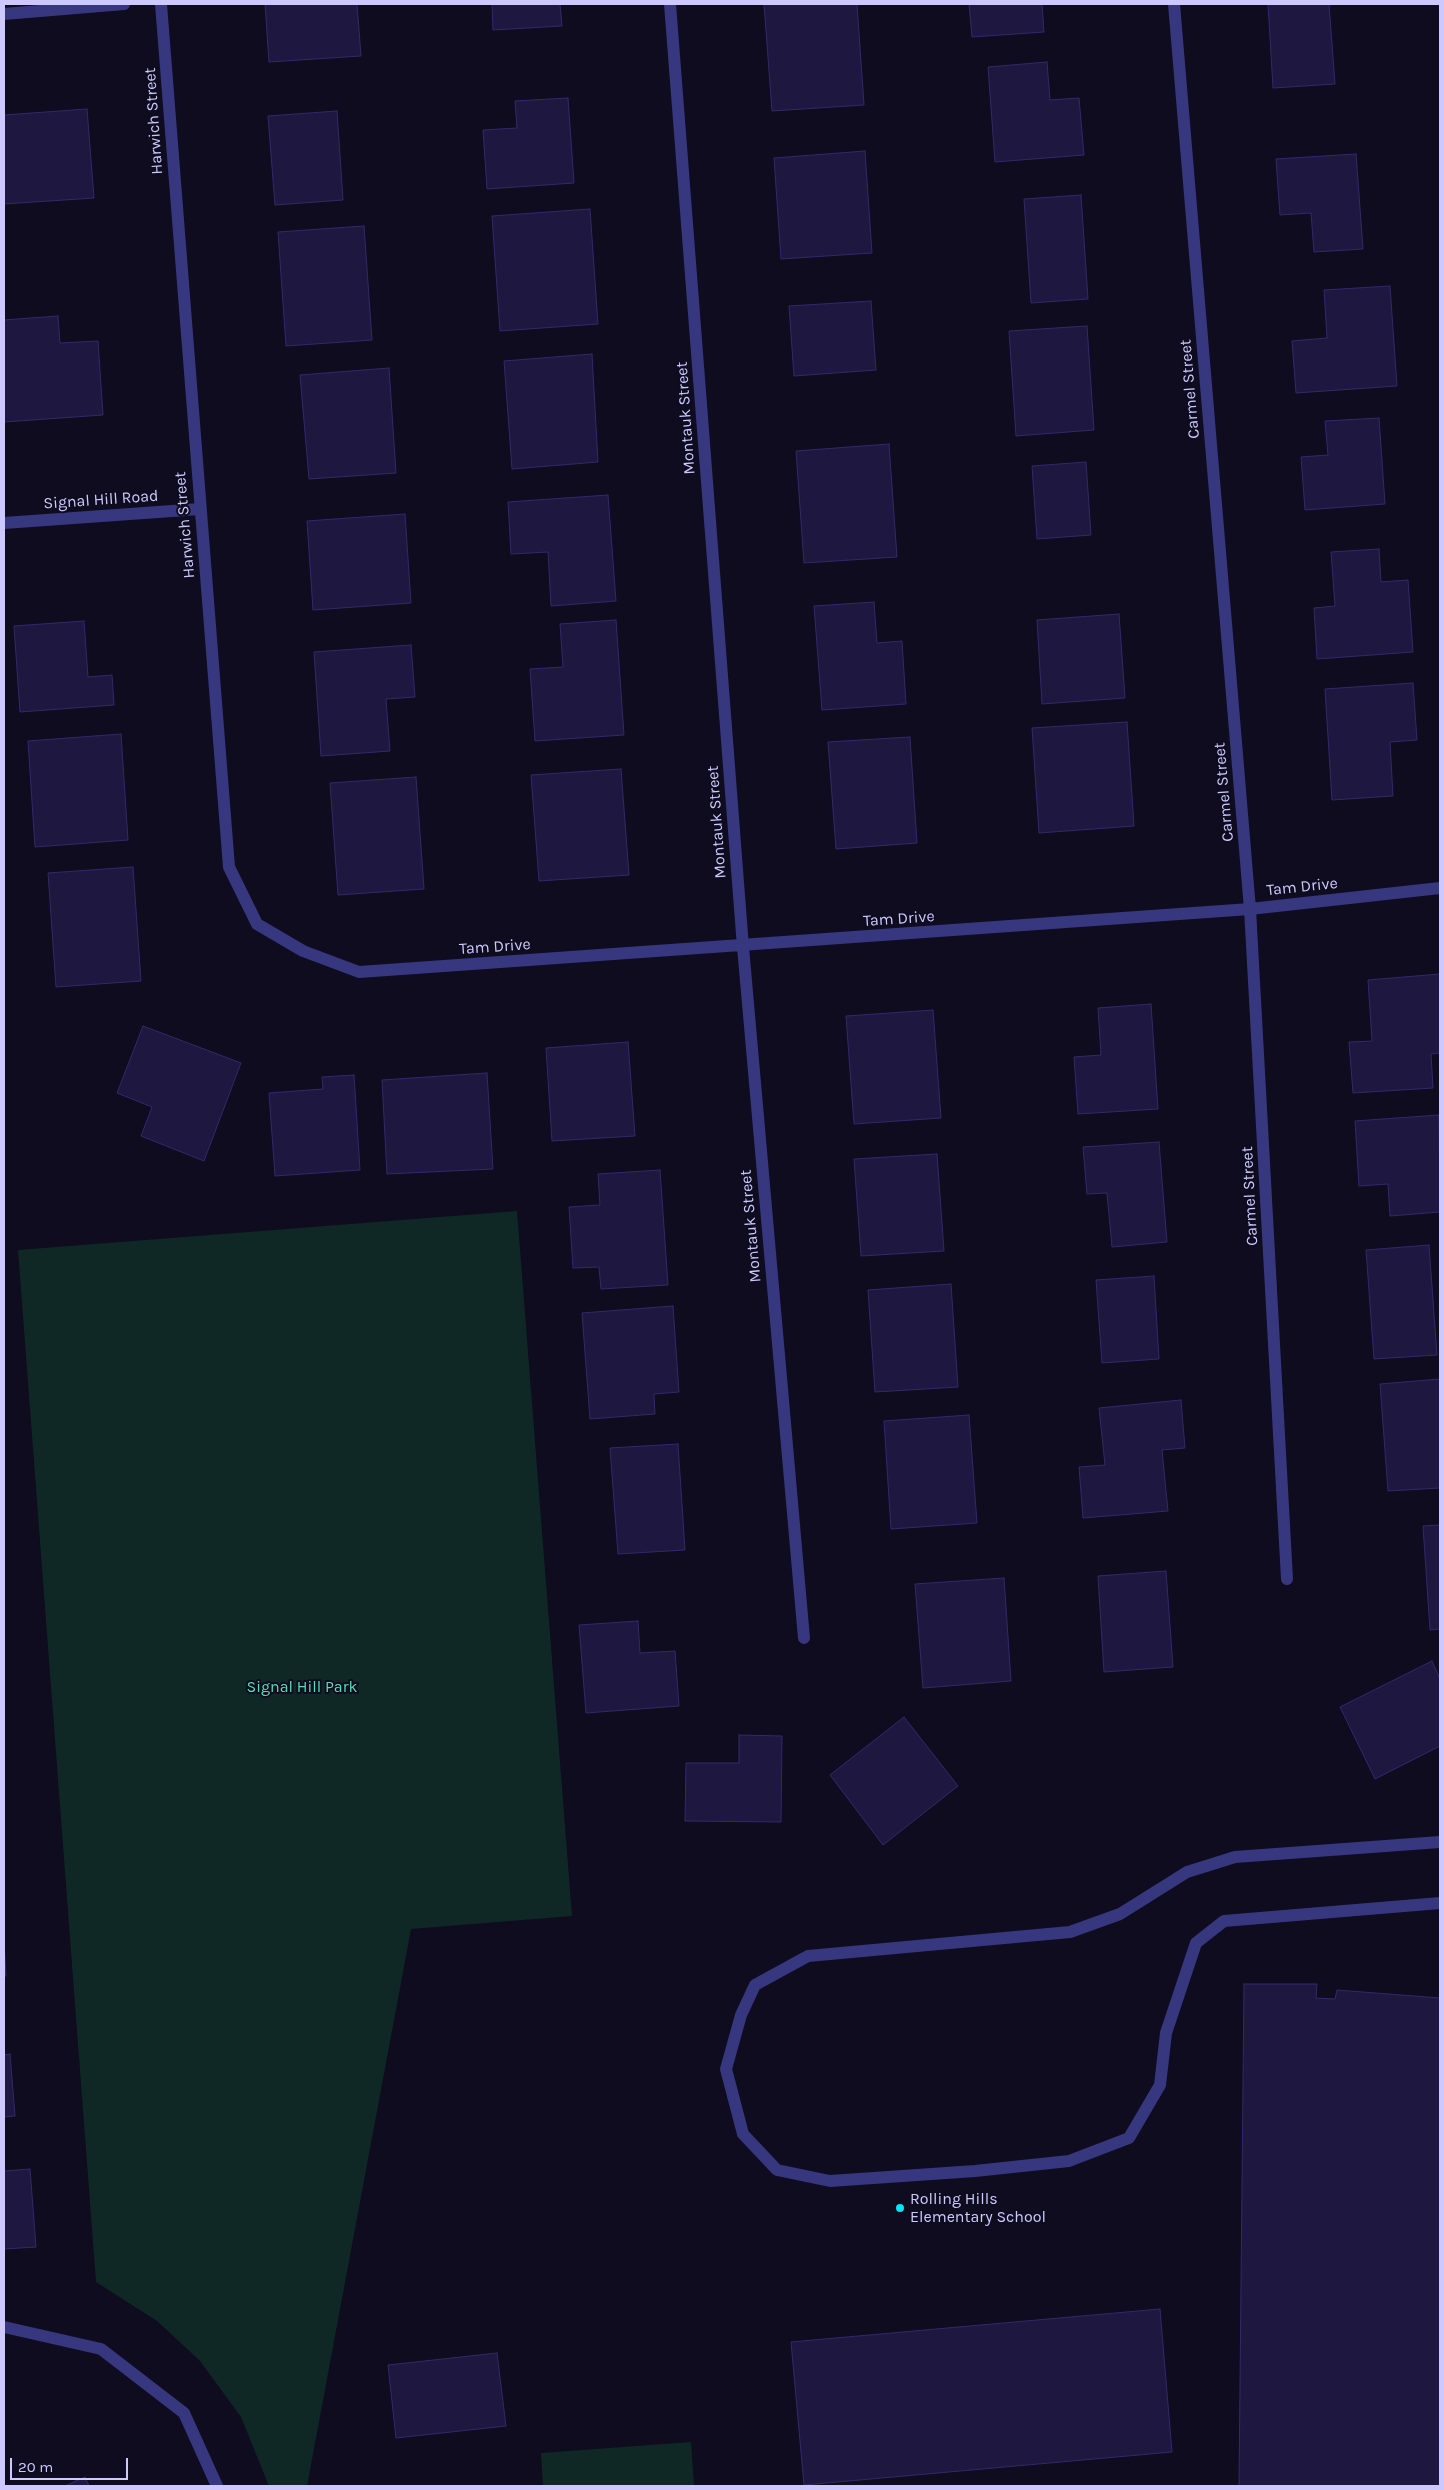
<!DOCTYPE html>
<style>
body{margin:0}
#map{position:relative;width:1444px;height:2490px;overflow:hidden;background:#0e0c1e;font-family:Karla,sans-serif}
canvas{display:block}
.frame{position:absolute;inset:0;border:5px solid #cdc9ff;pointer-events:none}
.scale{position:absolute;left:10px;top:2458px;width:118px;height:22px;box-sizing:border-box;border:2px solid #cdc9ff;border-top:0;padding-left:6px;font-size:15px;line-height:18px;white-space:nowrap;color:#cdc9ff;-webkit-text-stroke:4px #0e0c1e;paint-order:stroke}
</style>
<div id="map">
<canvas width="1444" height="2490"></canvas>
<div class="frame"></div>
<div class="scale">20 m</div>
</div>
<script>
const c = document.querySelector('canvas').getContext('2d');
c.lineJoin = 'round';
function paint(path, color) {
  c.fillStyle = color;
  c.fill(path, 'evenodd');
}
function poly(rows) {
  const path = new Path2D();
  for (const r of rows) {
    path.moveTo(r[0], r[1]);
    for (let i = 2; i < r.length; i += 2) path.lineTo(r[i], r[i + 1]);
  }
  return path;
}
function trace(path, color, width, dash) {
  c.strokeStyle = color;
  c.lineWidth = width;
  c.lineCap = dash ? 'butt' : 'round';
  c.setLineDash(dash || []);
  c.stroke(path);
}
function drawText(font, color, halo, rows, align = 'center') {
  c.font = font + ' Karla,sans-serif';
  c.lineWidth = 4;
  c.setLineDash([]);
  c.textBaseline = 'middle';
  c.strokeStyle = halo;
  c.fillStyle = color;
  for (const [text, x, y, turn = 0] of rows) {
    c.save();
    c.translate(x, y);
    c.rotate((+turn || 0) * Math.PI / 180);
    c.textAlign = isNaN(turn) ? turn : align;
    if (halo) c.strokeText(text, 0, 0);
    c.fillText(text, 0, 0);
    c.restore();
  }
}
const green = poly([
 [517,1211,572,1916,411,1929,307,2486,269,2486,241,2417,200,2361,157,2321,96,2282,18,1250],
 [691,2442,694,2486,543,2486,541,2453]
]);
const building = poly([
 [265,4,357,4,361,56,269,62,265,4],
 [492,4,560,4,562,26,493,30,492,4],
 [764,4,857,4,864,105,772,111,764,4],
 [969,4,1047,4,1042,4,1044,32,972,37,969,4],
 [1268,4,1329,4,1335,84,1273,88,1268,4],
 [1047,62,1050,100,1079,98,1084,155,995,162,988,67,1047,62],
 [568,98,574,183,487,189,483,130,517,128,515,101,568,98],
 [87,109,94,198,4,204,4,115,87,109],
 [337,111,343,200,275,205,268,116,337,111],
 [865,151,872,253,781,259,774,158,865,151],
 [1356,154,1363,249,1314,252,1311,213,1280,215,1276,159,1356,154],
 [1081,195,1088,299,1031,303,1024,199,1081,195],
 [590,209,598,324,500,331,492,216,590,209],
 [364,226,372,340,286,346,278,232,364,226],
 [1390,286,1397,386,1296,393,1292,341,1327,338,1324,290,1390,286],
 [871,301,876,370,794,376,789,306,871,301],
 [58,316,60,343,98,341,103,415,4,422,4,320,58,316],
 [1087,326,1094,430,1016,436,1009,331,1087,326],
 [592,354,598,462,512,469,504,361,592,354],
 [389,368,396,473,309,479,300,375,389,368],
 [1379,418,1385,504,1305,510,1301,457,1328,455,1325,421,1379,418],
 [889,444,897,557,804,563,796,451,889,444],
 [1086,462,1091,535,1037,539,1032,466,1086,462],
 [608,495,616,601,551,606,548,552,511,554,508,502,608,495],
 [405,514,411,603,313,610,307,521,405,514],
 [1379,549,1381,582,1408,580,1413,652,1317,659,1314,608,1335,606,1331,552,1379,549],
 [874,602,877,643,902,641,906,704,822,710,814,606,874,602],
 [1119,614,1125,698,1042,704,1037,620,1119,614],
 [616,620,624,735,535,741,530,669,563,667,560,624,616,620],
 [84,621,88,677,112,675,114,705,20,712,14,626,84,621],
 [411,645,415,697,386,699,390,751,321,756,314,652,411,645],
 [1413,683,1417,740,1390,742,1393,796,1332,800,1325,689,1413,683],
 [1127,722,1134,826,1039,833,1032,728,1127,722],
 [121,734,128,840,35,847,28,741,121,734],
 [910,737,917,843,836,849,828,742,910,737],
 [621,769,629,875,539,881,531,775,621,769],
 [416,777,424,889,338,895,330,783,416,777],
 [133,867,141,981,56,987,48,873,133,867],
 [1440,974,1440,1053,1431,1054,1433,1088,1353,1093,1349,1042,1372,1041,1368,980,1440,974],
 [1151,1004,1158,1109,1078,1114,1074,1057,1101,1055,1098,1008,1151,1004],
 [933,1010,941,1118,854,1124,846,1016,933,1010],
 [143,1026,241,1063,204,1161,141,1136,152,1107,117,1093,143,1026],
 [628,1042,635,1136,552,1141,546,1048,628,1042],
 [487,1073,493,1169,387,1174,382,1080,487,1073],
 [354,1075,360,1170,275,1176,269,1093,323,1089,322,1077,354,1075],
 [1439,1115,1440,1212,1390,1216,1388,1184,1359,1186,1355,1121,1439,1115],
 [1159,1142,1167,1242,1112,1247,1107,1193,1087,1194,1083,1147,1159,1142],
 [937,1154,944,1251,861,1256,854,1159,937,1154],
 [660,1170,668,1285,601,1289,599,1267,573,1268,569,1207,600,1205,598,1174,660,1170],
 [1429,1245,1437,1355,1374,1359,1366,1250,1429,1245],
 [1154,1276,1159,1359,1102,1363,1096,1280,1154,1276],
 [951,1284,958,1387,875,1392,868,1290,951,1284],
 [673,1306,679,1392,654,1394,655,1414,590,1419,582,1313,673,1306],
 [1440,1379,1440,1488,1388,1491,1380,1384,1440,1379],
 [1181,1400,1185,1448,1162,1450,1168,1511,1083,1518,1079,1467,1105,1465,1099,1408,1181,1400],
 [969,1415,977,1523,891,1529,884,1421,969,1415],
 [678,1444,685,1550,618,1554,610,1448,678,1444],
 [1440,1525,1440,1629,1430,1630,1423,1526,1440,1525],
 [1166,1571,1173,1667,1104,1672,1098,1576,1166,1571],
 [1004,1578,1011,1681,923,1688,915,1584,1004,1578],
 [638,1621,640,1653,675,1651,679,1706,586,1713,579,1625,638,1621],
 [1432,1661,1440,1679,1440,1746,1375,1779,1340,1707,1432,1661],
 [904,1717,958,1786,883,1845,830,1775,904,1717],
 [739,1735,782,1736,781,1822,685,1821,686,1763,739,1763,739,1735],
 [4,1941,6,1976,4,1976,4,1941],
 [1244,1984,1317,1984,1316,1998,1335,1999,1337,1990,1440,1998,1440,2486,1239,2486,1244,1984],
 [10,2054,15,2116,4,2117,4,2055,10,2054],
 [30,2169,36,2247,4,2249,4,2171,30,2169],
 [1160,2309,1172,2452,804,2485,791,2342,1160,2309],
 [497,2353,506,2426,396,2438,388,2365,497,2353],
 [85,2477,89,2486,65,2486,85,2477]
]);
const lane = poly([
 [1440,1842,1235,1857,1187,1872,1120,1914,1070,1932,808,1956,755,1985,741,2015,726,2069,743,2134,777,2170,830,2181,975,2171,1069,2161,1129,2138,1160,2085,1166,2033,1196,1943,1224,1921,1440,1903]
]);
const street = poly([
 [161,4,229,867,257,924,303,951,359,972,1250,909,1440,888],
 [670,4,743,947,804,1638],
 [1174,4,1250,909,1287,1579],
 [4,14,124,4],
 [4,523,200,509],
 [4,2327,101,2349,184,2413,217,2486]
]);
const markers = [
 [900,2208,5,"#00e7f4"]
];
const streetNames = [
 ["Harwich Street",154,121,-94],
 ["Carmel Street",1190,389,-95],
 ["Montauk Street",686,418,-94],
 ["Signal Hill Road",101,500,-4],
 ["Harwich Street",185,525,-95],
 ["Carmel Street",1224,792,-95],
 ["Montauk Street",717,822,-94],
 ["Tam Drive",1302,887,-6],
 ["Tam Drive",899,919,-4],
 ["Tam Drive",495,947,-4],
 ["Carmel Street",1250,1196,-93],
 ["Montauk Street",751,1226,-95]
];
const parkNames = [
 ["Signal Hill Park",302,1687]
];
const poiNames = [
 ["Rolling Hills",910,2199],
 ["Elementary School",910,2217]
];
paint(green, '#0f2826');
paint(building, '#1e1840');
trace(building, '#33296c', 1);
trace(lane, '#36377e', 12);
trace(street, '#36377e', 12);
for (const [x, y, r, color] of markers) {
  const dot = new Path2D();
  dot.arc(x, y, r, 0, 2 * Math.PI);
  c.fillStyle = color;
  c.fill(dot);
  trace(dot, '#0e0c1e', 2);
}
drawText('16px', '#cdc9ff', '#0e0c1e', streetNames);
drawText('16px', '#55dfb6', '#0e0c1e', parkNames);
drawText('16px', '#cdc9ff', '#0e0c1e', poiNames, 'left');
</script>
